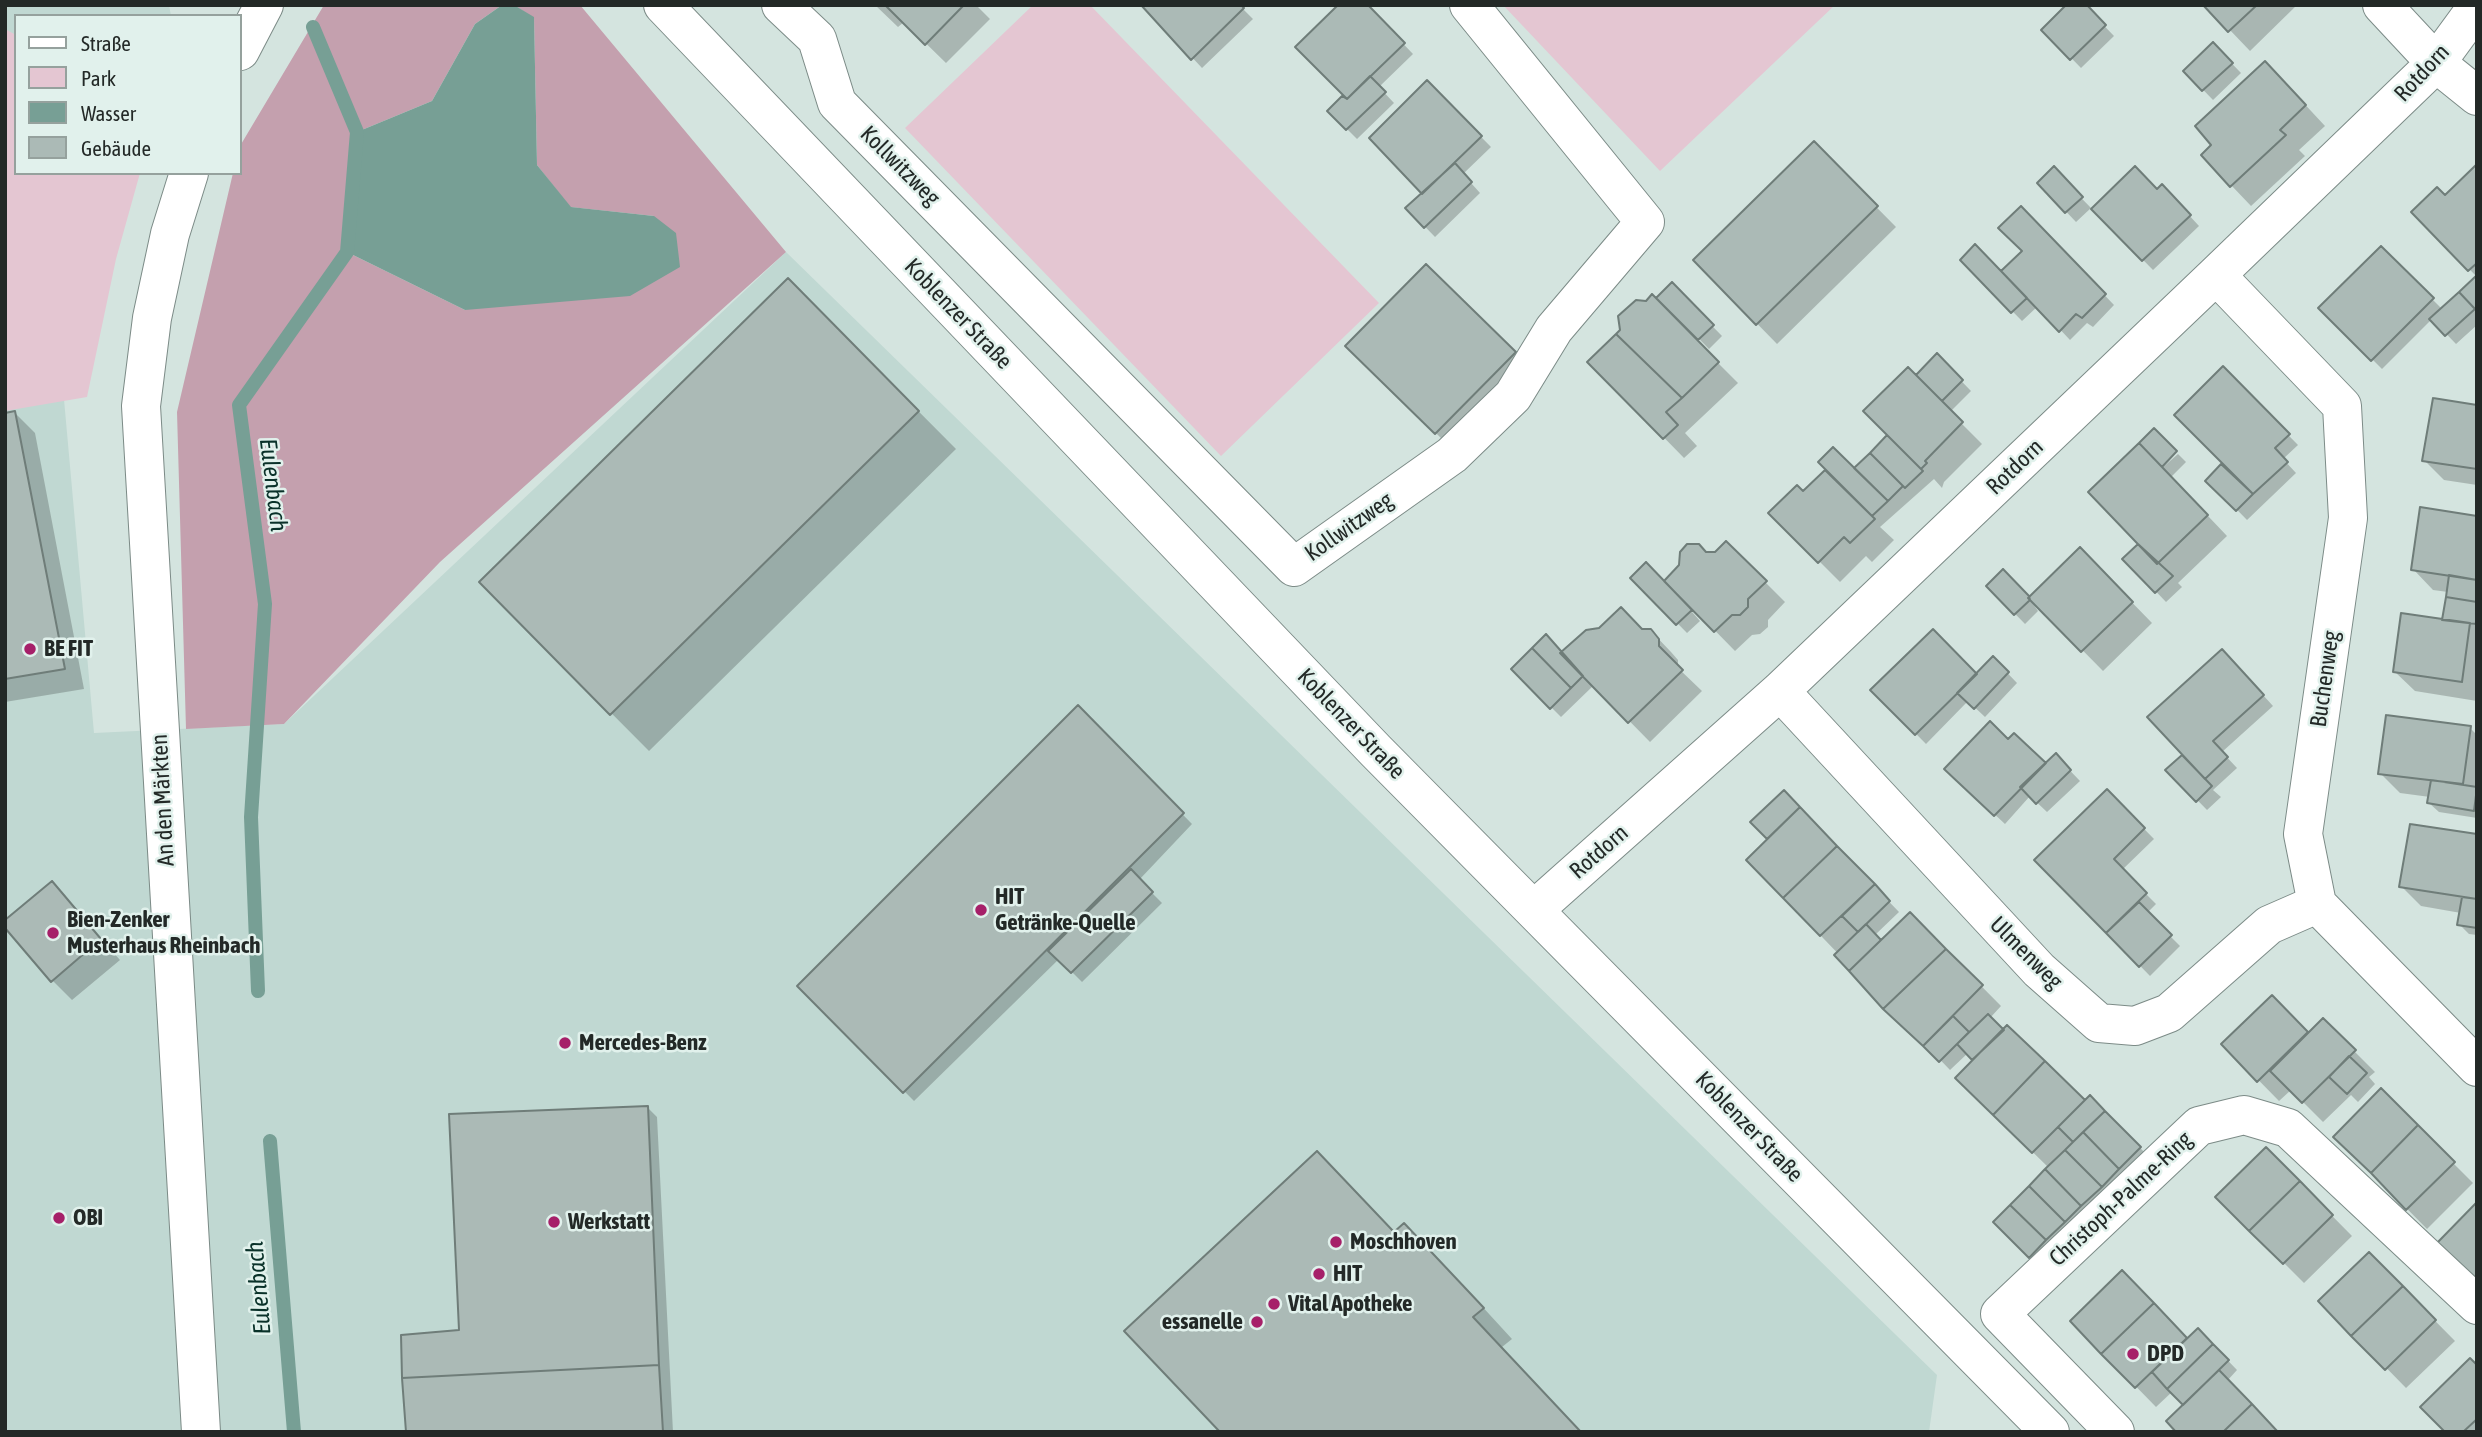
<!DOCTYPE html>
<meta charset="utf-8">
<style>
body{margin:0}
#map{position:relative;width:2482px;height:1437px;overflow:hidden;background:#d4e4df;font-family:"Asap Condensed",sans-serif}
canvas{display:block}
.frame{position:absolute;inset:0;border:7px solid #232927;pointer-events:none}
.legend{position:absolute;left:14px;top:14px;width:228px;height:161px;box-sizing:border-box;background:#e1f1ec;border:2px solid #95a19d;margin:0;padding:9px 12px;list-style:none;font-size:21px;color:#232927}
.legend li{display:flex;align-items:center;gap:14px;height:35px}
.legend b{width:35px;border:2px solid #95a19d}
</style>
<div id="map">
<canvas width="2482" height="1437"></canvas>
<div class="frame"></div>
<ul class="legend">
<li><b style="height:9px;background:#fff"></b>Straße</li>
<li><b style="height:19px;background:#e4c6d2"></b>Park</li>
<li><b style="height:19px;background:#779f95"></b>Wasser</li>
<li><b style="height:19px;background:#abbab6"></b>Gebäude</li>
</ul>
</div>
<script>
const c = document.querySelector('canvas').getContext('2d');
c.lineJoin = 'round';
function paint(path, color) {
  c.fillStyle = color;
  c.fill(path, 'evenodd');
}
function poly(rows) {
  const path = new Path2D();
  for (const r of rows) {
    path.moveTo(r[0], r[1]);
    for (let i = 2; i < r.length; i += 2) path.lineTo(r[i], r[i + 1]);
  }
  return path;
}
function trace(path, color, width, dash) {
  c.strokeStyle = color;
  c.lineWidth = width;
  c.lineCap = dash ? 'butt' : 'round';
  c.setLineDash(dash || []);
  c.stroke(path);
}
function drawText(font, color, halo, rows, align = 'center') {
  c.font = font + ' "Asap Condensed",sans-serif';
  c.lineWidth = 5;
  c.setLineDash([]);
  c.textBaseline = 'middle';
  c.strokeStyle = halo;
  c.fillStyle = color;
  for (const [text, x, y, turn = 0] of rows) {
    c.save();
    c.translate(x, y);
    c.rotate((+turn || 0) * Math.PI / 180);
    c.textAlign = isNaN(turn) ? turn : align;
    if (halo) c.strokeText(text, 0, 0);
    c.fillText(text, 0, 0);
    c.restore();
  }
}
const built = poly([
 [5,5,169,5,171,16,16,16,16,173,61,366,94,733,284,724,786,252,1937,1375,1929,1432,5,1432]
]);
const green = poly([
 [1033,5,1090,5,1379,303,1221,456,905,128],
 [1503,5,1835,5,1660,171],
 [5,29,16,35,16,173,140,173,116,259,87,397,5,411]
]);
const forest = poly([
 [324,5,502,5,475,24,432,101,357,132,347,252,465,310,654,216,570,207,537,165,534,18,514,5,580,5,786,252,440,562,284,724,186,729,177,412,233,173,240,173,240,146]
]);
const water = poly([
 [502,5,514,5,534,17,537,165,571,207,654,216,676,233,680,267,630,296,465,310,347,252,357,132,432,101,475,24]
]);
const shadow = poly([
 [875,5,976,5,990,19,946,63,904,22,898,27],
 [1143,5,1239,5,1253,19,1202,68],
 [1366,5,1413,54,1379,87,1394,103,1357,139,1329,111,1345,96],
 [2084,5,2114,36,2081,68,2044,30],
 [2206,5,2297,5,2250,51],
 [2213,44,2241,73,2213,100,2185,71],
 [1427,82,1491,147,1463,174,1480,193,1435,237,1407,208,1424,192],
 [2285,83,2325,126,2299,150,2305,156,2251,206,2231,185],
 [1814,144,1896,227,1777,344,1695,260],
 [2477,166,2477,325,2456,344,2432,319,2382,369,2321,308,2381,248,2442,309,2477,277,2414,212,2445,197],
 [2053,169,2091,208,2076,222,2039,183],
 [2162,186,2199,226,2153,270,2093,209,2157,191],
 [2021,208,2114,305,2093,327,2087,323,2070,340,2038,306,2022,321,1962,260,2001,273,2025,251],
 [1426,267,1524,363,1446,443,1348,346],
 [788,280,956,449,649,751,481,582],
 [1672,285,1722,336,1709,349,1659,298],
 [1652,297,1738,383,1685,433,1697,446,1684,458,1590,362],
 [1937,356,1971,391,1950,412,1982,444,1944,482,1942,488,1934,479,1880,527,1894,540,1872,562,1866,556,1840,582,1771,513,1803,494,1846,493,1854,470,1890,435,1916,377],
 [2223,369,2298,445,2283,459,2296,473,2247,520,2208,480,2224,464],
 [2477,406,2477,485,2444,480,2424,460],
 [15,413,35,433,84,689,5,702,5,415],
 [2178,454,2186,462,2171,477,2227,536,2178,583,2182,587,2166,602,2125,559,2147,551,2090,492,2160,466,2162,468],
 [2477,517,2477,701,2415,691,2394,671,2444,621,2448,592,2433,590,2413,569],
 [1726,543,1785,602,1768,620,1768,627,1760,634,1752,635,1735,651,1687,602,1685,604,1700,621,1687,633,1633,578,1664,583,1706,554,1716,554],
 [2080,549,2152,623,2103,671,2035,602,2033,604,2038,611,2025,624,1988,586,2028,599],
 [1643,631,1651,631,1671,652,1678,660,1678,668,1702,691,1650,742,1594,685,1561,717,1513,669],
 [1993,658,2017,683,1985,717,1968,701,1926,744,1873,690,1977,676],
 [2232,661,2273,706,2222,752,2237,768,2213,790,2221,797,2207,810,2168,770,2184,755],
 [1078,708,1192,824,1139,880,1162,903,1082,982,1059,959,914,1101,800,986],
 [2470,728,2477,735,2477,818,2439,812,2429,803,2430,797,2400,793,2380,773],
 [2008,742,2046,765,2056,756,2080,781,2047,812,2030,796,2005,824,1946,769],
 [2107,791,2154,839,2122,870,2156,904,2147,913,2180,946,2150,976,2037,860],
 [1784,793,1899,912,1875,935,1881,942,1910,914,2001,1006,1990,1018,2003,1031,2007,1027,2084,1103,2090,1097,2150,1158,2040,1266,1995,1222,2049,1168,1957,1078,1975,1060,1968,1053,1950,1070,1748,860,1769,839,1753,822],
 [2477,836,2477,935,2469,934,2459,924,2461,913,2421,906,2401,886],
 [52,883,120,960,72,1000,52,980],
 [2272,997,2309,1035,2323,1020,2375,1072,2369,1077,2375,1084,2358,1102,2351,1095,2323,1122,2291,1090,2279,1101,2223,1044],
 [2381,1091,2473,1183,2427,1229,2336,1137],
 [647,1107,657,1117,673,1432,409,1432,461,1332],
 [2266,1149,2352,1236,2304,1283,2218,1197],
 [1404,1225,1434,1254,1512,1339,1502,1347,1395,1234],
 [2369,1254,2455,1341,2406,1388,2321,1301],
 [2122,1273,2188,1340,2208,1340,2237,1370,2227,1381,2186,1405,2173,1391,2156,1407,2072,1321]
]);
const stream = poly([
 [258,991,251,817,265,604,239,405,347,252,357,132,313,27],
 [270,1141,294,1432]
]);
const building = poly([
 [885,5,964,5,925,45,885,5],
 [1141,5,1241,5,1244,8,1191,60,1141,5],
 [1338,5,1368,5,1405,43,1347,99,1295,47,1338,5],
 [2066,5,2087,5,2106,25,2070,60,2041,30,2066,5],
 [2203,5,2257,5,2228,32,2203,5],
 [2213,42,2233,63,2202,91,2183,71,2213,42],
 [2265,61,2306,105,2280,130,2286,135,2230,187,2201,155,2211,145,2195,126,2265,61],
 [1370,76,1386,92,1346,130,1327,111,1342,96,1347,99,1370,76],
 [1427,80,1482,136,1422,194,1369,138,1427,80],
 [1814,141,1878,206,1756,325,1693,260,1814,141],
 [1455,163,1472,182,1424,228,1405,208,1455,163],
 [2477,164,2477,263,2468,271,2411,212,2437,187,2445,195,2477,164],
 [2054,166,2083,197,2065,213,2037,183,2054,166],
 [2135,166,2157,189,2162,184,2191,215,2142,261,2091,209,2135,166],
 [2021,206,2106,294,2082,318,2076,314,2059,332,2001,271,2022,251,1998,228,2021,206],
 [1975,244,2027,298,2011,313,1960,260,1975,244],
 [2381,246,2434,298,2371,361,2318,308,2381,246],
 [1426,264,1516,352,1435,434,1345,346,1426,264],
 [2477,275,2477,308,2475,309,2459,292,2477,275],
 [788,278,919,411,610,715,479,582,788,278],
 [1672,282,1714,325,1698,340,1656,298,1672,282],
 [2459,292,2475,309,2445,336,2429,319,2459,292],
 [1652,294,1719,362,1682,398,1616,334,1620,330,1618,316,1636,300,1646,301,1652,294],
 [1616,334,1682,398,1666,412,1678,425,1663,439,1587,362,1616,334],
 [1937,353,1963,380,1942,401,1916,375,1937,353],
 [2223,366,2290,434,2275,448,2288,462,2253,494,2174,415,2223,366],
 [1908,367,1963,422,1925,461,1927,463,1921,469,1863,411,1908,367],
 [2433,398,2477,405,2477,469,2422,461,2433,398],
 [15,411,65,669,5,679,5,413,15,411],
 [2154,428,2177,451,2162,467,2139,443,2154,428],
 [1887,435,1923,471,1905,488,1870,453,1887,435],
 [2139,443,2208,515,2157,564,2088,492,2139,443],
 [1833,447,1888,501,1872,516,1818,462,1833,447],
 [1870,453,1903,486,1888,501,1854,468,1870,453],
 [2221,464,2253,494,2236,511,2205,481,2221,464],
 [1825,470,1875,519,1850,543,1844,537,1818,563,1768,513,1797,485,1803,491,1825,470],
 [2420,507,2477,516,2477,580,2411,570,2420,507],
 [1726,541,1767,581,1748,599,1748,607,1740,615,1732,615,1714,632,1664,581,1679,565,1680,552,1687,544,1699,544,1706,552,1715,552,1726,541],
 [2138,544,2173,576,2155,593,2122,559,2138,544],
 [2080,547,2133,602,2081,652,2028,598,2080,547],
 [1646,562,1692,610,1676,625,1630,578,1646,562],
 [2003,569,2029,596,2030,600,2014,615,1986,586,2003,569],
 [2449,575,2477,580,2477,602,2446,597,2449,575],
 [2446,597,2477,602,2477,624,2442,620,2446,597],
 [1621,607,1642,629,1651,629,1659,639,1659,646,1683,670,1628,723,1560,653,1586,630,1599,628,1621,607],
 [2401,613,2470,623,2462,682,2393,672,2401,613],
 [1933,629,1977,674,1915,735,1870,690,1933,629],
 [1546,634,1583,676,1571,688,1532,648,1546,634],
 [1532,648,1571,688,1550,709,1511,669,1532,648],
 [2222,649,2264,695,2213,741,2228,757,2205,779,2147,717,2222,649],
 [1993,656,2009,672,1974,709,1957,693,1993,656],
 [1078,705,1184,813,903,1093,797,986,1078,705],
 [2386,715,2471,726,2463,784,2378,774,2386,715],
 [1990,721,2008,739,2014,733,2046,763,1994,816,1944,769,1990,721],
 [2056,753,2071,770,2036,804,2020,787,2056,753],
 [2182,755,2212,786,2196,802,2165,770,2182,755],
 [2431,780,2477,787,2474,811,2427,803,2431,780],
 [2107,789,2145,828,2114,859,2147,893,2106,933,2034,860,2107,789],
 [1784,790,1800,807,1767,839,1750,822,1784,790],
 [1800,807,1837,846,1783,898,1746,860,1800,807],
 [2410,824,2477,834,2477,899,2399,887,2410,824],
 [1837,846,1875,884,1820,936,1783,898,1837,846],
 [1131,869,1153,892,1071,973,1048,951,1131,869],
 [52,881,101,939,51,982,5,928,5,920,52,881],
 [1875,884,1890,901,1858,932,1842,916,1875,884],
 [2462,897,2477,899,2477,928,2457,925,2462,897],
 [2139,902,2172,935,2139,967,2106,933,2139,902],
 [1910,912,1946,949,1883,1009,1849,971,1910,912],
 [1866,924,1881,940,1849,971,1834,955,1866,924],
 [1946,949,1983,985,1923,1046,1883,1009,1946,949],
 [2272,995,2308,1032,2257,1082,2221,1044,2272,995],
 [1988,1014,2004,1030,1972,1060,1957,1044,1988,1014],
 [1953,1016,1969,1032,1939,1062,1923,1046,1953,1016],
 [2323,1018,2356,1050,2302,1103,2270,1071,2323,1018],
 [2007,1025,2045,1061,1993,1115,1955,1078,2007,1025],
 [2349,1056,2367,1073,2347,1094,2329,1077,2349,1056],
 [2045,1061,2085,1100,2032,1153,1993,1115,2045,1061],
 [2381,1088,2418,1125,2371,1173,2333,1137,2381,1088],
 [2090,1095,2105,1111,2073,1142,2058,1127,2090,1095],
 [648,1106,659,1365,402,1378,401,1335,459,1330,449,1114,648,1106],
 [2105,1111,2141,1147,2119,1169,2083,1132,2105,1111],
 [2418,1125,2455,1162,2406,1210,2371,1173,2418,1125],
 [2083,1132,2119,1169,2102,1187,2065,1150,2083,1132],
 [2266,1147,2300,1181,2249,1231,2215,1197,2266,1147],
 [2065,1150,2102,1187,2081,1206,2045,1169,2065,1150],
 [1317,1151,1394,1232,1404,1223,1484,1308,1473,1317,1581,1432,1220,1432,1124,1331,1317,1151],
 [2045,1169,2081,1206,2065,1222,2029,1186,2045,1169],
 [2300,1181,2333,1215,2283,1264,2249,1231,2300,1181],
 [2029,1186,2065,1222,2046,1240,2010,1205,2029,1186],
 [2477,1202,2477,1276,2473,1280,2437,1243,2477,1202],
 [2010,1205,2046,1240,2029,1258,1993,1222,2010,1205],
 [2369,1252,2403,1286,2351,1336,2318,1301,2369,1252],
 [2122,1270,2154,1303,2101,1354,2070,1321,2122,1270],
 [2403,1286,2436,1320,2385,1370,2351,1336,2403,1286],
 [2154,1303,2187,1338,2135,1388,2101,1354,2154,1303],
 [2198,1328,2213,1344,2167,1389,2152,1372,2198,1328],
 [2213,1344,2229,1360,2183,1405,2167,1389,2213,1344],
 [2470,1358,2477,1365,2477,1419,2463,1432,2445,1432,2420,1407,2470,1358],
 [659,1365,663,1432,406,1432,402,1378,659,1365],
 [2219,1370,2252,1404,2223,1432,2176,1432,2166,1421,2219,1370],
 [2252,1404,2278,1432,2223,1432,2252,1404],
 [2477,1419,2477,1432,2463,1432,2477,1419]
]);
const minor = poly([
 [781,5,817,39,837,103,1294,567,1452,455,1513,396,1554,329,1645,222,1469,5],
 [2382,5,2436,63,2477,96],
 [240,51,264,5],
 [189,173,170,234,152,318,141,406,201,1432],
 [2216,275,2342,406,2348,518,2303,834,2317,904,2477,1067],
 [1780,691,2039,970,2099,1023,2135,1026,2169,1013,2269,925,2317,904],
 [1535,909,1780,691,2216,275,2436,63,2477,7],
 [2115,1432,2000,1314,2199,1126,2244,1115,2288,1128,2477,1305]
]);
const tertiary = poly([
 [663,5,1375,750,2050,1432]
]);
const markers = [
 [30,649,7,"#a62069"],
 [981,910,7,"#a62069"],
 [53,933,7,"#a62069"],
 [565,1043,7,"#a62069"],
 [59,1218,7,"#a62069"],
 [554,1222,7,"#a62069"],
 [1336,1242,7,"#a62069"],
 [1319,1274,7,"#a62069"],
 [1274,1304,7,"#a62069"],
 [1257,1322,7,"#a62069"],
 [2133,1354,7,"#a62069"]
];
const streetNames = [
 ["Rotdorn",2422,73,-47],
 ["Kollwitzweg",900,166,45],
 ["Koblenzer Straße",958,314,46],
 ["Rotdorn",2015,467,-44],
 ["Kollwitzweg",1349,527,-35],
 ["Buchenweg",2325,679,-82],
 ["Koblenzer Straße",1351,724,46],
 ["An den Märkten",163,800,-93],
 ["Rotdorn",1599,852,-41],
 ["Ulmenweg",2026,953,45],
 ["Koblenzer Straße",1749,1127,46],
 ["Christoph-Palme-Ring",2121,1199,-43]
];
const poiNames = [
 ["BE FIT",44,649],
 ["HIT",995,897],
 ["Getränke-Quelle",995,923],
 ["Bien-Zenker",67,920],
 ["Musterhaus Rheinbach",67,946],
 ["Mercedes-Benz",579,1043],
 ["OBI",73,1218],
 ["Werkstatt",568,1222],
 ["Moschhoven",1350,1242],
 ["HIT",1333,1274],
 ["Vital Apotheke",1288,1304],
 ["essanelle",1243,1322,"right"],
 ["DPD",2147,1354]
];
const waterNames = [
 ["Eulenbach",273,485,83],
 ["Eulenbach",259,1288,-95]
];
paint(built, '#c0d8d2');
paint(green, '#e4c6d2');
paint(forest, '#c4a0ae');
paint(water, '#779f95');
paint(shadow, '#0003');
trace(stream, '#779f95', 14);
paint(building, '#abbab6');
trace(building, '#6f7d79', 2);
trace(minor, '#7c8b87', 40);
trace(tertiary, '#7c8b87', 40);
trace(minor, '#fff', 38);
trace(tertiary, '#fff', 38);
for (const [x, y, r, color] of markers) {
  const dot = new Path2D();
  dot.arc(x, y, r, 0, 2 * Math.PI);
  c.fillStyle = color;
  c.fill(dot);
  trace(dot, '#e1f1ec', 2.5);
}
drawText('23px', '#232927', '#e1f1ec', streetNames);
drawText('bold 23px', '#232927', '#e1f1ec', poiNames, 'left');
drawText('italic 24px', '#093129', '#e1f1ec', waterNames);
</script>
